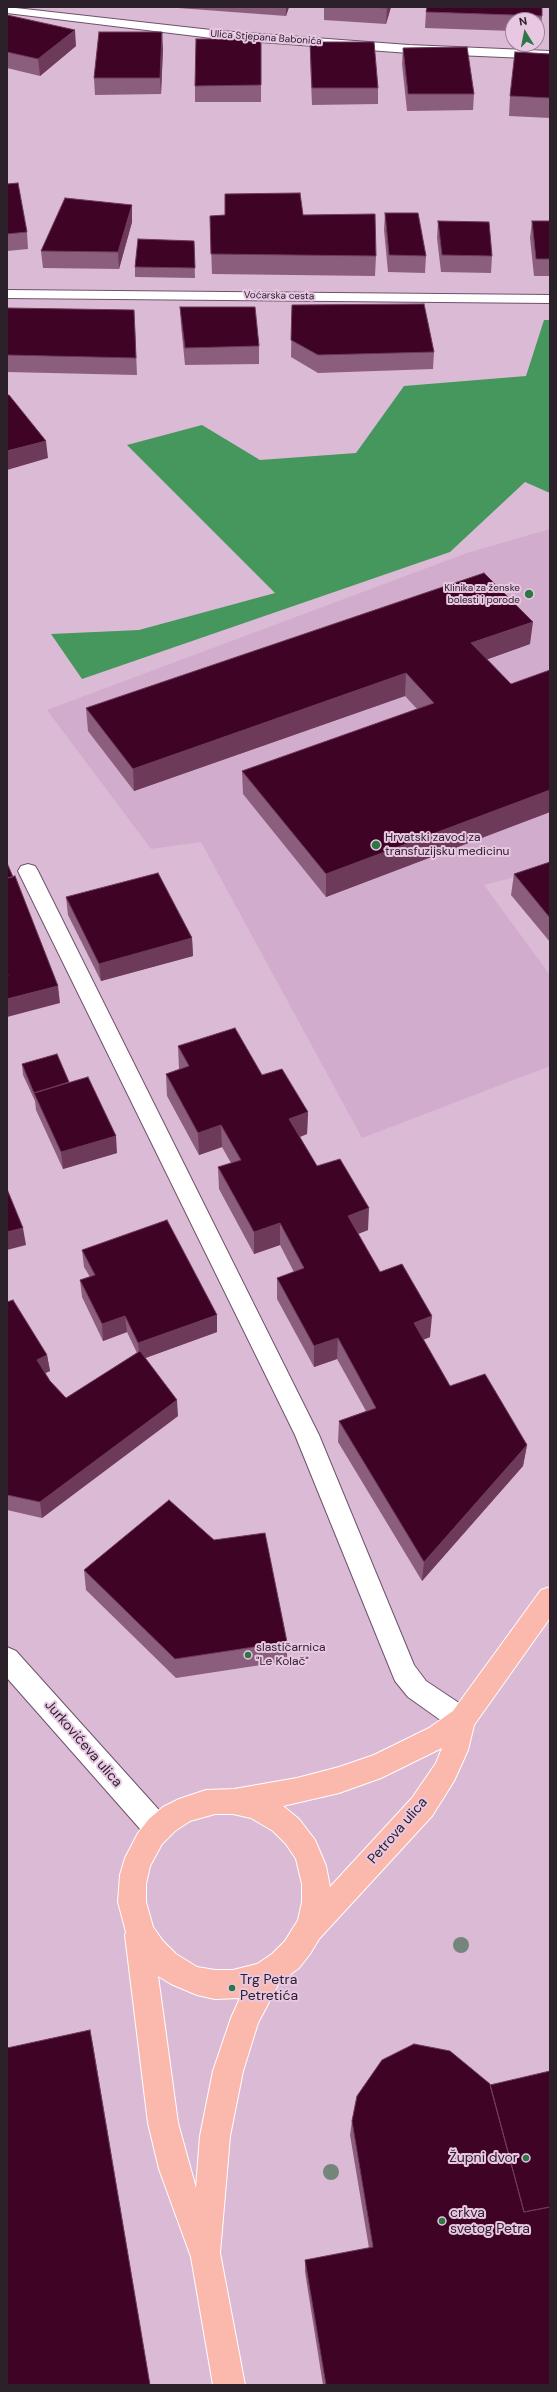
<!DOCTYPE html>
<meta charset="utf-8">
<style>
body{margin:0}
#map{position:relative;width:557px;height:2392px;overflow:hidden;background:#dbbad6;font-family:"DM Sans",sans-serif}
canvas{display:block}
.frame{position:absolute;inset:0;border:8px solid #2c202a;pointer-events:none}
.north{position:absolute;left:505px;top:12px;width:40px;height:40px;box-sizing:border-box;background:#e8c7e3;border:1px solid #9d8499;border-radius:50%;rotate:350deg;font-size:11px;font-weight:700;line-height:16px;text-align:center;color:#2c202a}
.north::after{content:'';display:block;margin:auto;width:14px;height:18px;background:#2e7744;clip-path:polygon(50% 0,100% 100%,50% 72%,0 100%)}
</style>
<div id="map">
<canvas width="557" height="2392"></canvas>
<div class="frame"></div>
<div class="north">N</div>
</div>
<script>
const c = document.querySelector('canvas').getContext('2d');
c.lineJoin = 'round';
function paint(path, color) {
  c.fillStyle = color;
  c.fill(path, 'evenodd');
}
function poly(rows) {
  const path = new Path2D();
  for (const r of rows) {
    path.moveTo(r[0], r[1]);
    for (let i = 2; i < r.length; i += 2) path.lineTo(r[i], r[i + 1]);
  }
  return path;
}
function trace(path, color, width, dash) {
  c.strokeStyle = color;
  c.lineWidth = width;
  c.lineCap = dash ? 'butt' : 'round';
  c.setLineDash(dash || []);
  c.stroke(path);
}
function drawText(font, color, halo, rows, align = 'center') {
  c.font = font + ' "DM Sans",sans-serif';
  c.lineWidth = 4;
  c.setLineDash([]);
  c.textBaseline = 'middle';
  c.strokeStyle = halo;
  c.fillStyle = color;
  for (const [text, x, y, turn = 0] of rows) {
    c.save();
    c.translate(x, y);
    c.rotate((+turn || 0) * Math.PI / 180);
    c.textAlign = isNaN(turn) ? turn : align;
    if (halo) c.strokeText(text, 0, 0);
    c.fillText(text, 0, 0);
    c.restore();
  }
}
const built = poly([
 [550,529,550,868,484,885,550,975,550,1066,362,1138,201,842,151,849,47,710,467,553]
]);
const forest = poly([
 [544,320,550,320,550,493,525,482,450,552,82,679,51,634,139,630,275,593,127,445,202,425,260,460,356,453,404,386,526,376]
]);
const minor = poly([
 [7,7,220,31,409,45,550,51,550,59,409,53,220,39,7,13,7,7],
 [7,290,550,295,550,303,7,298,7,290],
 [28,864,35,866,38,871,319,1435,414,1665,426,1681,471,1711,475,1720,471,1729,462,1732,453,1729,408,1697,395,1681,295,1435,18,871,21,866,28,864],
 [7,1647,16,1651,168,1820,172,1829,168,1838,158,1842,148,1838,7,1678,7,1647]
]);
const major = poly([
 [550,1587,550,1618,474,1725,468,1750,454,1781,432,1816,319,1939,310,1954,299,1968,279,1983,258,2023,243,2071,230,2136,220,2253,245,2385,213,2385,191,2257,159,2169,148,2123,125,1935,126,1932,118,1902,120,1875,125,1858,138,1833,149,1819,163,1807,179,1799,206,1790,234,1789,297,1778,339,1767,374,1755,429,1728,453,1711,541,1590,550,1587],
 [442,1748,436,1763,412,1798,330,1887,326,1866,315,1840,299,1819,283,1806,339,1793,381,1778,442,1748],
 [215,1814,233,1814,251,1818,273,1831,286,1844,296,1859,302,1884,302,1902,298,1920,285,1941,272,1954,257,1964,233,1970,215,1970,197,1967,176,1954,163,1941,153,1927,146,1902,146,1884,150,1866,162,1844,175,1831,190,1821,215,1814],
 [158,1976,171,1984,197,1995,215,1999,240,1998,231,2018,213,2071,200,2136,196,2188,178,2123,158,1976]
]);
const trees = [
 [461,1945],
 [331,2172]
];
const wall = poly([
 [165,7,289,7,286,16],
 [324,7,391,7,386,24,324,20],
 [426,12,542,16,541,32,537,32,537,20,513,20,513,31,425,28],
 [7,15,76,46,40,76,7,68],
 [261,39,261,102,195,102,195,86],
 [310,42,378,88,378,104,312,105,310,58],
 [163,48,161,94,95,95,94,78],
 [403,48,474,94,473,110,407,111,402,64],
 [550,54,550,118,509,116,510,96],
 [7,184,27,232,28,249,7,251],
 [385,213,426,256,425,273,388,272,384,230],
 [303,215,376,256,375,276,212,274,210,216],
 [438,221,492,256,491,273,441,272,437,238],
 [532,221,550,221,550,276,534,276,530,238],
 [132,222,119,269,43,268,41,251],
 [194,241,195,278,135,277,135,267],
 [292,305,434,352,433,369,318,373,291,357],
 [180,307,259,346,259,364,185,365,181,325],
 [7,308,135,327,137,375,7,372],
 [530,644,487,659,511,684,550,670,550,812,326,897,243,794,242,771,417,709,405,696,134,791,88,731,86,708],
 [550,862,550,942,511,895,514,874],
 [66,897,192,938,193,956,101,981,68,915],
 [178,1046,262,1075,308,1112,307,1134,300,1137,317,1166,368,1230,358,1234,380,1272,430,1337,423,1340,450,1386,527,1445,523,1466,422,1581,338,1442,339,1421,366,1411,337,1359,314,1367,277,1299,277,1278,294,1272,280,1245,254,1254,219,1189,218,1167,231,1163,222,1147,199,1155,167,1096,166,1074,179,1069],
 [22,1064,69,1082,117,1153,63,1169,36,1110,35,1101,23,1075],
 [82,1250,217,1332,145,1358,178,1416,42,1518,7,1510,7,1302,47,1355,50,1371,45,1373,50,1381,66,1398,137,1353,127,1332,103,1341,82,1297,80,1280,90,1277,84,1267],
 [214,1540,287,1642,287,1661,176,1678,86,1590,84,1570],
 [352,2121,550,2385,323,2385,305,2272,305,2260,369,2248,350,2135]
]);
const shadedWall = poly([
 [286,7,289,7,286,16],
 [387,7,391,7,386,24],
 [75,30,76,46,40,76,38,59],
 [162,32,163,48,161,94,160,78],
 [132,205,132,222,119,269,118,252],
 [46,441,48,458,7,470,7,451],
 [533,622,530,644,469,666,471,643],
 [406,673,405,696,134,791,133,769],
 [550,790,550,812,326,897,326,874],
 [192,938,193,956,101,981,99,964],
 [58,986,60,1003,7,1017,7,999],
 [308,1112,307,1134,289,1141,289,1119],
 [221,1125,222,1147,199,1155,198,1133],
 [116,1136,117,1153,63,1169,61,1152],
 [369,1208,368,1230,347,1238,348,1216],
 [280,1223,280,1245,254,1254,254,1232],
 [23,1228,26,1245,7,1250,7,1232],
 [217,1315,217,1332,140,1360,138,1343],
 [125,1316,127,1332,103,1341,102,1324],
 [432,1316,430,1337,412,1344,414,1323],
 [338,1338,337,1359,314,1367,314,1346],
 [47,1355,50,1371,39,1376,37,1360],
 [177,1400,178,1416,42,1518,40,1502],
 [527,1445,523,1466,422,1581,424,1562],
 [90,2030,93,2045,150,2385]
]);
const building = poly([
 [369,7,387,7,387,8,369,7],
 [427,7,542,7,542,16,426,12,427,7],
 [7,15,75,30,38,59,7,52,7,15],
 [99,32,162,32,160,78,94,78,99,32],
 [196,39,261,39,261,85,195,86,196,39],
 [310,42,374,42,378,88,312,88,310,42],
 [467,47,474,94,408,94,403,48,467,47],
 [515,52,550,54,550,98,510,96,515,52],
 [18,183,27,232,7,234,7,184,18,183],
 [300,193,303,215,375,214,376,256,211,254,210,216,225,215,225,194,300,193],
 [65,198,132,205,118,252,41,251,65,198],
 [385,213,418,213,426,256,389,255,385,213],
 [438,221,489,222,492,256,442,255,438,221],
 [532,221,550,221,550,259,536,259,532,221],
 [138,239,194,241,195,268,135,267,138,239],
 [424,304,434,352,318,355,291,340,292,305,424,304],
 [180,307,255,307,259,346,185,348,180,307],
 [7,308,134,310,136,358,7,355,7,308],
 [7,395,9,395,46,441,7,451,7,395],
 [484,573,533,622,471,643,511,684,550,670,550,790,326,874,242,771,434,703,406,673,133,769,86,708,484,573],
 [550,862,550,918,514,874,550,862],
 [7,863,13,877,7,878,7,863],
 [158,873,192,938,99,964,66,897,158,873],
 [15,876,58,986,7,999,7,976,8,976,7,972,7,878,15,876],
 [235,1028,262,1075,282,1069,308,1112,289,1119,317,1166,340,1159,369,1208,348,1216,380,1272,402,1264,432,1316,414,1323,450,1386,485,1374,527,1445,424,1562,339,1421,376,1408,338,1338,314,1346,277,1278,304,1268,280,1223,254,1232,218,1167,241,1160,221,1125,198,1133,166,1074,189,1066,178,1046,235,1028],
 [57,1054,69,1082,34,1093,22,1064,57,1054],
 [88,1077,116,1136,61,1152,34,1093,88,1077],
 [7,1189,23,1228,7,1232,7,1189],
 [167,1220,217,1315,138,1343,125,1316,102,1324,80,1280,95,1275,82,1250,167,1220],
 [13,1300,47,1355,37,1360,50,1381,66,1398,140,1351,177,1400,40,1502,7,1495,7,1302,13,1300],
 [169,1500,214,1540,265,1533,287,1642,175,1659,84,1570,169,1500],
 [90,2030,150,2385,7,2385,7,2048,90,2030],
 [414,2044,450,2051,490,2084,524,2212,550,2207,550,2385,326,2385,305,2260,373,2247,352,2121,357,2096,382,2060,414,2044],
 [550,2071,550,2207,524,2212,490,2085,550,2071]
]);
const markers = [
 [529,594,5,"#2e7744"],
 [376,845,5,"#2e7744"],
 [248,1655,4,"#2e7744"],
 [232,1988,4,"#2e7744"],
 [526,2158,4,"#2e7744"],
 [442,2221,4,"#2e7744"]
];
const farStreetnames = [
 ["Ulica Stjepana Babonića",266,38,4],
 ["Voćarska cesta",279,296,1]
];
const farPoinames = [
 ["Klinika za ženske",520,588],
 ["bolesti i porode",520,600]
];
const poiNames = [
 ["Hrvatski zavod za",385,838],
 ["transfuzijsku medicinu",385,852],
 ["slastičarnica",256,1648],
 ["\"Le Kolač\"",256,1662]
];
const nearStreetnames = [
 ["Jurkovićeva ulica",83,1744,49],
 ["Petrova ulica",398,1831,-49]
];
const nearPoinames = [
 ["Trg Petra",240,1980],
 ["Petretića",240,1996],
 ["Župni dvor",518,2158,"right"],
 ["crkva",450,2213],
 ["svetog Petra",450,2229]
];
paint(built, '#d2accc');
paint(forest, '#45975d');
trace(minor, '#6e526a', 2);
trace(major, '#fff', 2);
paint(minor, '#fff');
paint(major, '#fbb8ad');
c.fillStyle = '#74857b';
for (const [x, y] of trees) {
  c.beginPath();
  c.arc(x, y, 8, 0, 2 * Math.PI);
  c.fill();
}
paint(wall, '#8c5e7e');
paint(shadedWall, '#6d3a5a');
paint(building, '#3e0325');
trace(building, '#6d3a5a', 1);
for (const [x, y, r, color] of markers) {
  const dot = new Path2D();
  dot.arc(x, y, r, 0, 2 * Math.PI);
  c.fillStyle = color;
  c.fill(dot);
  trace(dot, '#e8c7e3', 1.5);
}
drawText('10px', '#2c202a', '#e8c7e3', farStreetnames);
drawText('10px', '#2c202a', '#e8c7e3', farPoinames, 'right');
drawText('12px', '#2c202a', '#e8c7e3', poiNames, 'left');
drawText('14px', '#2c202a', '#e8c7e3', nearStreetnames);
drawText('14px', '#2c202a', '#e8c7e3', nearPoinames, 'left');
</script>
